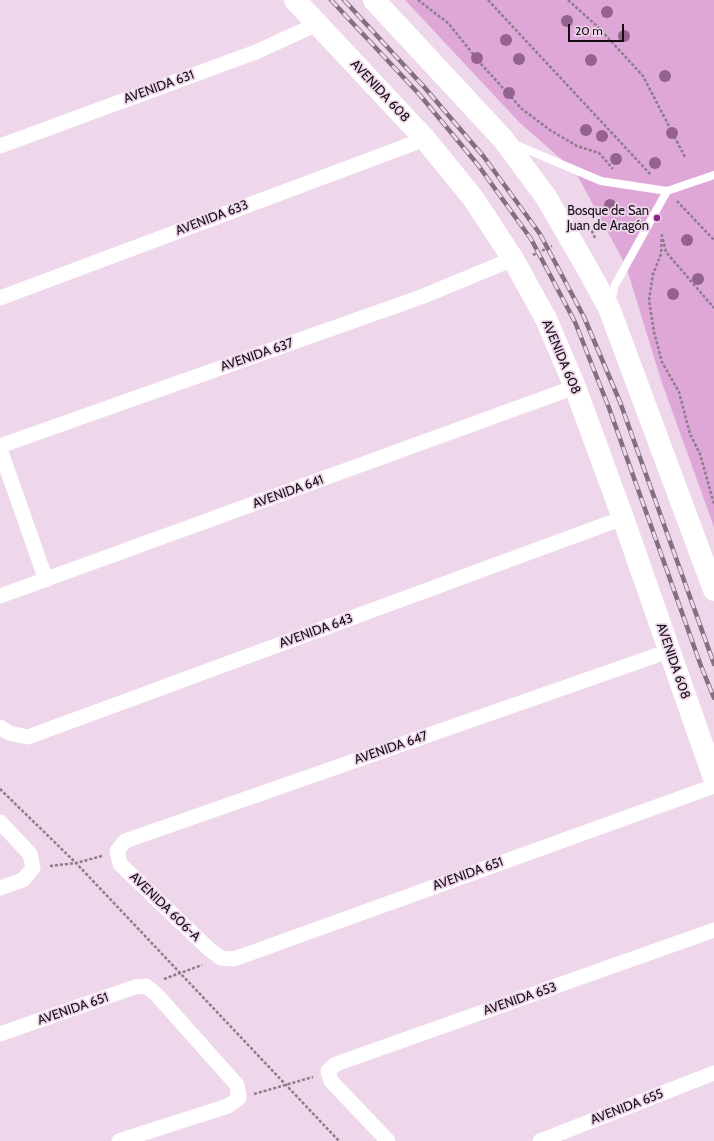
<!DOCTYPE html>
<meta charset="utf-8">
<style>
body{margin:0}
#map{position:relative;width:714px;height:1141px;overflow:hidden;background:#eed6eb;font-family:Cabin,sans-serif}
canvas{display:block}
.scale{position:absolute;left:568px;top:24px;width:56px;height:18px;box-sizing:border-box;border:2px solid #150d14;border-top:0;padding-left:5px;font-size:12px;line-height:14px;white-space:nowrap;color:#150d14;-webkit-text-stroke:3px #eed6eb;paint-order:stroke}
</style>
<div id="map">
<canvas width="714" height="1141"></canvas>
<div class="scale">20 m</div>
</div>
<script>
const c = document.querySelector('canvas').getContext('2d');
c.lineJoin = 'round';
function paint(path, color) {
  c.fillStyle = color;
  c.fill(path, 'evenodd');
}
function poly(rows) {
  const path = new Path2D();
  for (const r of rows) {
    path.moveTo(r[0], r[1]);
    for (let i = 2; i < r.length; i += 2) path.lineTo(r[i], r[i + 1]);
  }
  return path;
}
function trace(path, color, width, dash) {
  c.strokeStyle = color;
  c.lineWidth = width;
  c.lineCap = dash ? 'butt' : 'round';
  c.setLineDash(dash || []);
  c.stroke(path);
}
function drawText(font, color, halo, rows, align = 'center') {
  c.font = font + ' Cabin,sans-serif';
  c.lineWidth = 3.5;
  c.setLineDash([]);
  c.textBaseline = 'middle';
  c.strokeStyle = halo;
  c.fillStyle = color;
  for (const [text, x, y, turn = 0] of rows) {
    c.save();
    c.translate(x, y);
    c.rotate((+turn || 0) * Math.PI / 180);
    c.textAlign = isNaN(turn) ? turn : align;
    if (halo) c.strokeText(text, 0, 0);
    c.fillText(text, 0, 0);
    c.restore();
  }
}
const green = poly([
 [405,0,714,0,714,527,661,380,626,266,575,171,520,123]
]);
const path = poly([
 [418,0,448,23,482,65,522,109,550,130,577,146,599,153,613,169],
 [488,0,651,175],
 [568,0,598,27,643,76,685,157],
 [677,201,714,240],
 [588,230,591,229,595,238],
 [662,234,661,254,653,274,649,300,654,332,662,362,679,392,690,434,700,454,714,504],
 [663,239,666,252,714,308],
 [533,255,552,246],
 [0,789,76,863,339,1141],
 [50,866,76,863,102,856],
 [164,979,202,965],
 [254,1094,313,1077]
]);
const service = poly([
 [514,144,601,181,667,191,714,175],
 [611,302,615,285,667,191]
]);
const minor = poly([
 [0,146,256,52,317,24],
 [0,298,425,139],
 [0,446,421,297,513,259],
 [0,449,46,580],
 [0,596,575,387],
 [669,651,125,841,117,851,120,864,210,950,221,958,234,959,714,786],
 [0,727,9,733,28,737,623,518],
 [0,822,30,854,33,868,23,880,0,888],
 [0,1034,135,987,146,986,156,994,237,1085,239,1098,228,1106,119,1141],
 [388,1141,331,1081,328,1071,336,1064,714,930],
 [540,1141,714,1073]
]);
const trunk = poly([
 [295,0,425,139,473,198,513,259,546,319,575,387,623,518,714,778],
 [374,0,503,139,546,197,586,266,609,308,714,590]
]);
const rail = poly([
 [331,0,419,94,478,165,531,239,575,322,609,408,701,666,714,698],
 [344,0,425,88,484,157,540,234,584,317,620,402,714,664]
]);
const trees = [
 [607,12],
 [567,21],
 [624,36],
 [506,40],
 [477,58],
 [519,59],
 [591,60],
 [665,76],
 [509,93],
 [586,130],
 [672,133],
 [602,136],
 [616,159],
 [655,163],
 [610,205],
 [687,240],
 [698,279],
 [673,294]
];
const markers = [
 [657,218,4,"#8d2387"]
];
const streetNames = [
 ["AVENIDA 631",159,87,-20],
 ["AVENIDA 608",380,91,47],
 ["AVENIDA 633",212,218,-21],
 ["AVENIDA 637",257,355,-19],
 ["AVENIDA 608",561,357,67],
 ["AVENIDA 641",288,492,-20],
 ["AVENIDA 643",316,631,-20],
 ["AVENIDA 608",673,661,71],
 ["AVENIDA 647",391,748,-19],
 ["AVENIDA 651",468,874,-20],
 ["AVENIDA 606-A",165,907,44],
 ["AVENIDA 653",520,999,-19],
 ["AVENIDA 651",73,1009,-19],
 ["AVENIDA 655",627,1107,-21]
];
const poiNames = [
 ["Bosque de San",649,211],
 ["Juan de Aragón",649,226]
];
paint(green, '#dea7d8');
trace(path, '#8d7c8b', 2.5, [3, 2]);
trace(service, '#fff', 8);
trace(minor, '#fff', 15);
trace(trunk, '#fff', 22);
trace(rail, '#81717f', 4.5);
trace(rail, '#eed6eb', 3, [9]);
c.fillStyle = '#946291';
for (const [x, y] of trees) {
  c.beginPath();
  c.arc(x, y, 6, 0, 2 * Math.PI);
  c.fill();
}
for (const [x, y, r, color] of markers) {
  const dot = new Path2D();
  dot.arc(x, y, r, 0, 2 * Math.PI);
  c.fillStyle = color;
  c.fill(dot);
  trace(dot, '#eed6eb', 1.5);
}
drawText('13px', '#150d14', '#eed6eb', streetNames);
drawText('13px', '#150d14', '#eed6eb', poiNames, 'right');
</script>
